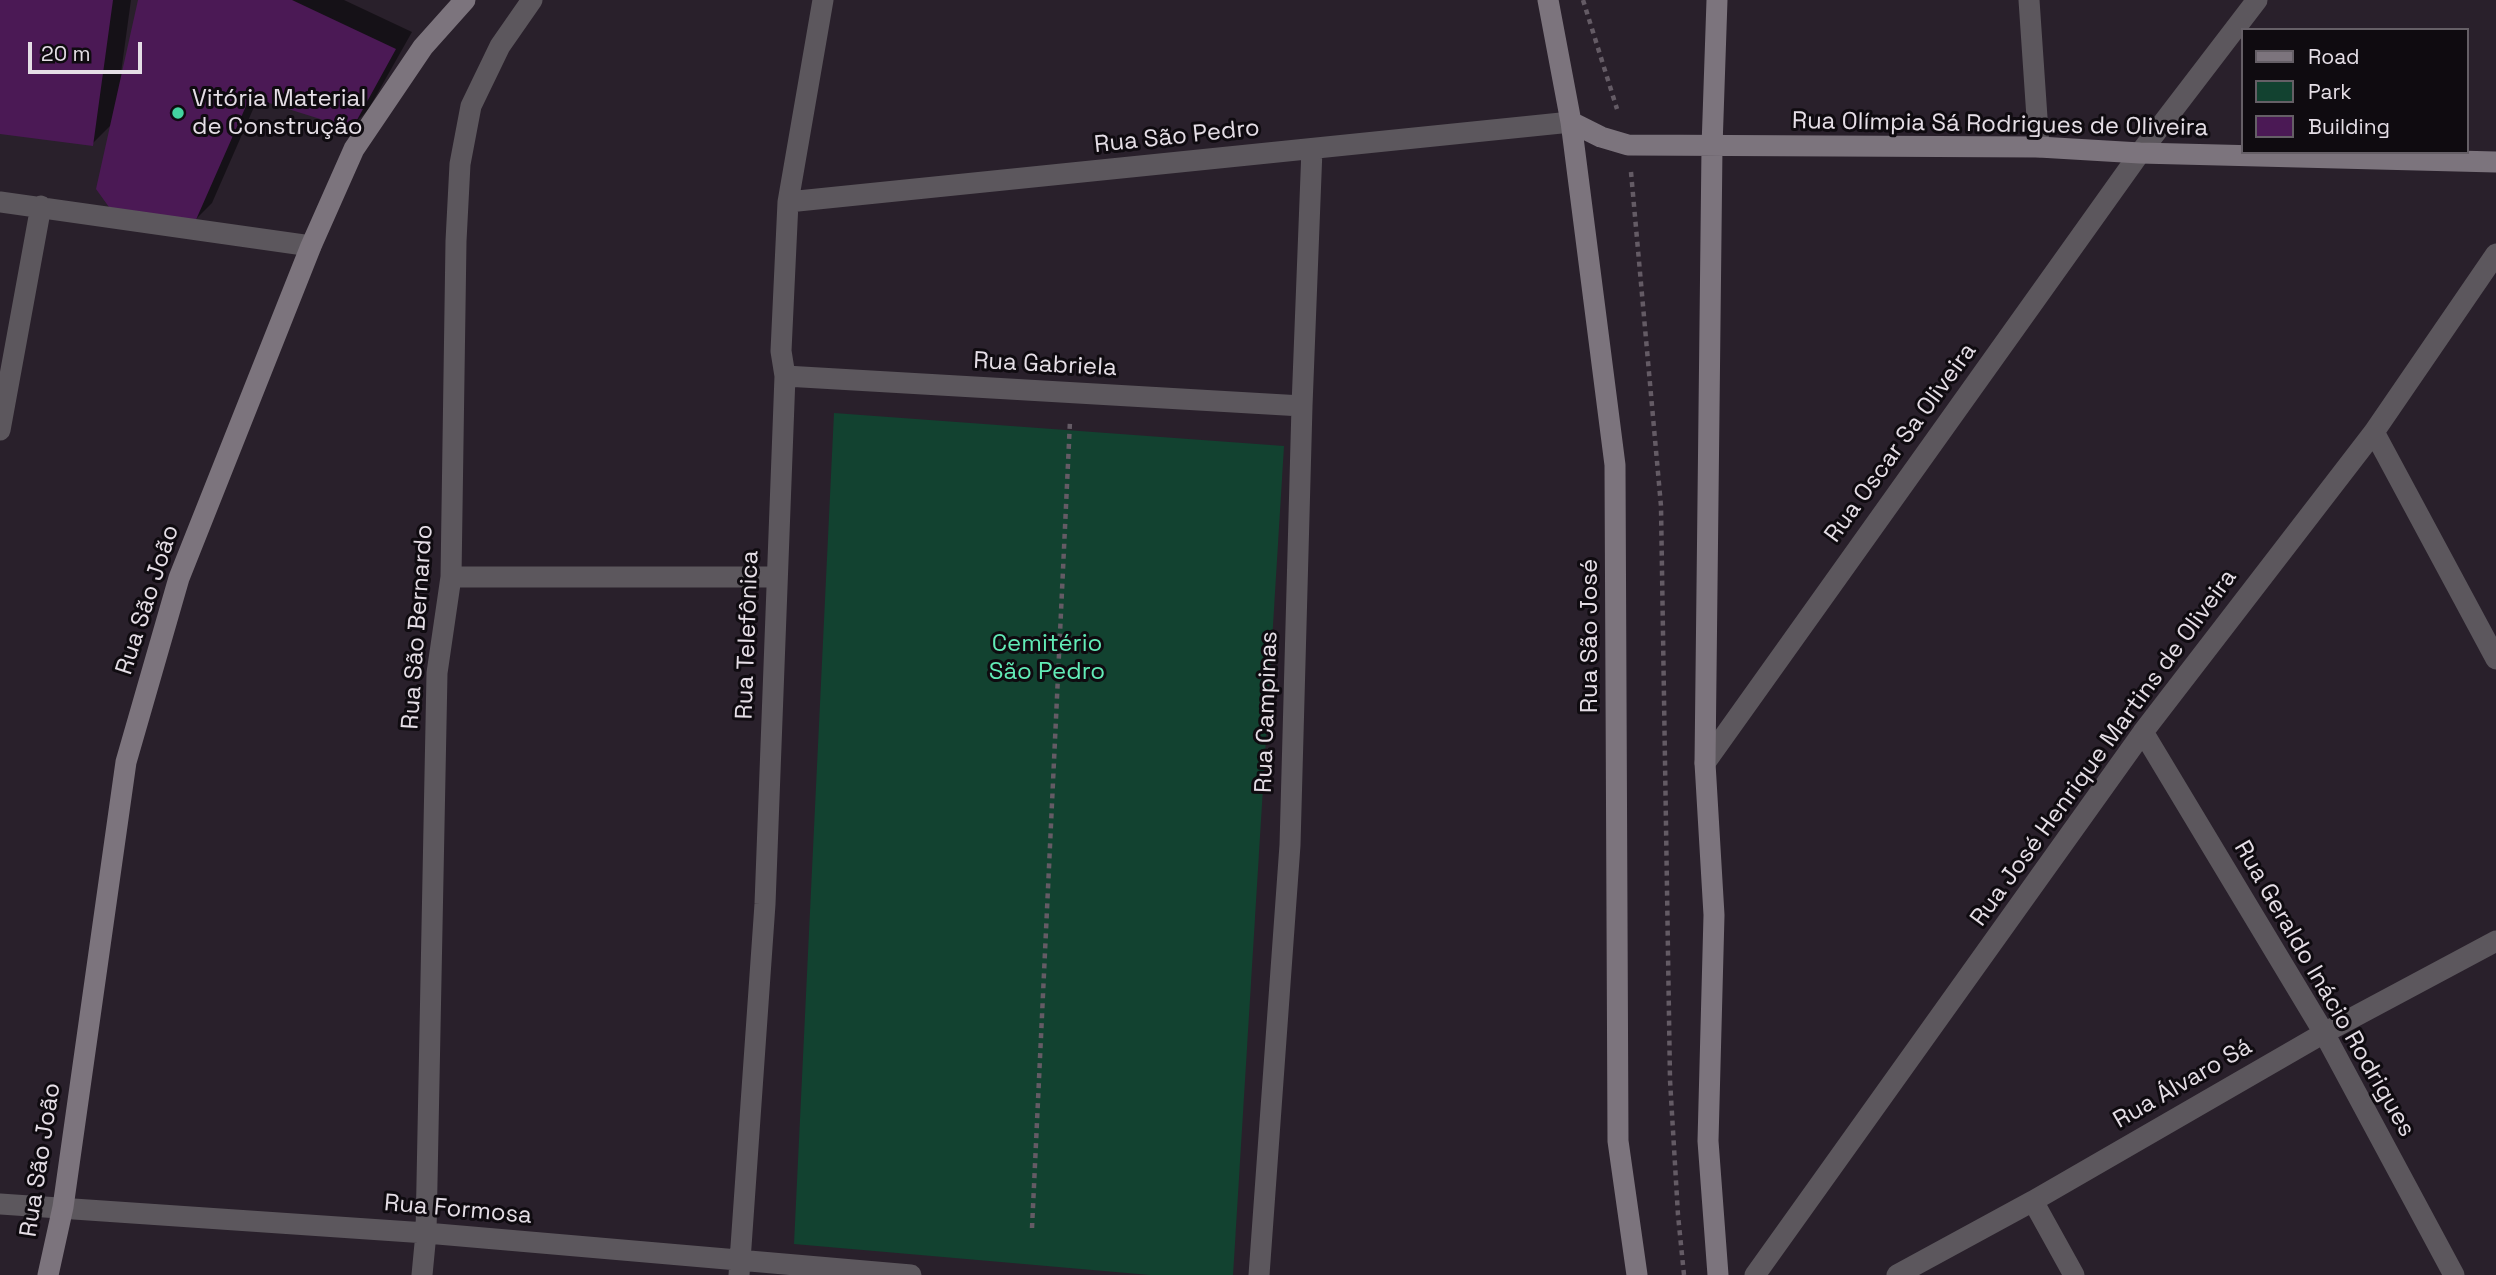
<!DOCTYPE html>
<meta charset="utf-8">
<style>
body{margin:0}
#map{position:relative;width:2496px;height:1275px;overflow:hidden;background:#29202b;font-family:"Space Grotesk",sans-serif}
canvas{display:block}
.legend{position:absolute;left:2241px;top:28px;width:228px;height:126px;box-sizing:border-box;background:#0f0b10;border:2px solid #655f66;margin:0;padding:9px 12px;list-style:none;font-size:21px;color:#e5dee6}
.legend li{display:flex;align-items:center;gap:14px;height:35px}
.legend b{width:35px;border:2px solid #655f66}
.scale{position:absolute;left:28px;top:42px;width:114px;height:32px;box-sizing:border-box;border:4px solid #e5dee6;border-top:0;padding-left:9px;font-size:21px;line-height:24px;white-space:nowrap;color:#e5dee6;-webkit-text-stroke:5px #0f0b10;paint-order:stroke}
</style>
<div id="map">
<canvas width="2496" height="1275"></canvas>
<ul class="legend">
<li><b style="height:9px;background:#7c747d"></b>Road</li>
<li><b style="height:19px;background:#124230"></b>Park</li>
<li><b style="height:19px;background:#4b1955"></b>Building</li>
</ul>
<div class="scale">20 m</div>
</div>
<script>
const c = document.querySelector('canvas').getContext('2d');
c.lineJoin = 'round';
function paint(path, color) {
  c.fillStyle = color;
  c.fill(path, 'evenodd');
}
function poly(rows) {
  const path = new Path2D();
  for (const r of rows) {
    path.moveTo(r[0], r[1]);
    for (let i = 2; i < r.length; i += 2) path.lineTo(r[i], r[i + 1]);
  }
  return path;
}
function trace(path, color, width, dash) {
  c.strokeStyle = color;
  c.lineWidth = width;
  c.lineCap = dash ? 'butt' : 'round';
  c.setLineDash(dash || []);
  c.stroke(path);
}
function drawText(font, color, halo, rows, align = 'center') {
  c.font = font + ' "Space Grotesk",sans-serif';
  c.lineWidth = 6;
  c.setLineDash([]);
  c.textBaseline = 'middle';
  c.strokeStyle = halo;
  c.fillStyle = color;
  for (const [text, x, y, turn = 0] of rows) {
    c.save();
    c.translate(x, y);
    c.rotate((+turn || 0) * Math.PI / 180);
    c.textAlign = isNaN(turn) ? turn : align;
    if (halo) c.strokeText(text, 0, 0);
    c.fillText(text, 0, 0);
    c.restore();
  }
}
const green = poly([
 [834,413,1284,446,1233,1275,1150,1275,794,1244]
]);
const shadow = poly([
 [0,0,131,0,121,73,123,74,140,0,344,0,412,32,368,110,351,127,258,98,212,203,195,220,112,124,92,144,0,132]
]);
const building = poly([
 [0,0,113,0,93,146,0,134],
 [138,0,292,0,396,49,352,129,250,97,195,222,114,214,96,189]
]);
const path = poly([
 [1583,0,1617,109],
 [1631,172,1661,506,1670,1080,1678,1215,1684,1275],
 [1032,1228,1070,421]
]);
const street = poly([
 [2029,0,2039,147],
 [0,202,311,246],
 [788,202,1571,122],
 [785,376,1302,406],
 [0,430,41,206],
 [2374,432,2496,659],
 [451,577,776,577],
 [2143,732,2324,1033,2454,1275],
 [1705,763,2140,153,2257,0],
 [2033,1201,2074,1275],
 [0,1204,426,1233,911,1275],
 [422,1275,426,1233,437,673,451,577,456,241,460,164,471,106,500,46,532,0],
 [739,1275,765,904,785,376,781,351,788,202,823,0],
 [1259,1275,1290,845,1302,406,1312,149],
 [1755,1275,2143,732,2374,432,2496,254],
 [1897,1275,2033,1201,2324,1033,2496,941]
]);
const secondary = poly([
 [1548,0,1571,122,1615,465,1618,1141,1637,1275],
 [1717,0,1712,147,1705,763,1714,915,1708,1141,1718,1275],
 [1571,122,1601,137,1628,145,2039,147,2140,153,2496,162],
 [48,1275,63,1207,126,762,179,578,311,246,354,149,423,47,465,0]
]);
const markers = [
 [178,113,7,"#43d4a0"]
];
const poiNames = [
 ["Vitória Material",192,99],
 ["de Construção",192,127]
];
const streetNames = [
 ["Rua Olímpia Sá Rodrigues de Oliveira",2000,125,1],
 ["Rua São Pedro",1177,137,-6],
 ["Rua Gabriela",1045,365,3],
 ["Rua Oscar Sa Oliveira",1901,443,-54],
 ["Rua São João",148,600,-72],
 ["Rua São Bernardo",418,627,-86],
 ["Rua Telefônica",748,635,-88],
 ["Rua São José",1590,636,-90],
 ["Rua Campinas",1267,712,-88],
 ["Rua José Henrique Martins de Oliveira",2104,748,-54],
 ["Rua Geraldo Inácio Rodrigues",2324,989,60],
 ["Rua Álvaro Sá",2183,1084,-30],
 ["Rua São João",41,1160,-81],
 ["Rua Formosa",458,1210,5]
];
const parkNames = [
 ["Cemitério",1047,644],
 ["São Pedro",1047,672]
];
paint(green, '#124230');
paint(shadow, '#0007');
paint(building, '#4b1955');
trace(path, '#645b65', 4.5, [5, 5]);
trace(street, '#5c575d', 21);
trace(secondary, '#7c747d', 21);
for (const [x, y, r, color] of markers) {
  const dot = new Path2D();
  dot.arc(x, y, r, 0, 2 * Math.PI);
  c.fillStyle = color;
  c.fill(dot);
  trace(dot, '#0f0b10', 2.5);
}
drawText('24px', '#e5dee6', '#0f0b10', poiNames, 'left');
drawText('24px', '#e5dee6', '#0f0b10', streetNames);
drawText('24px', '#62ecb7', '#0f0b10', parkNames);
</script>
